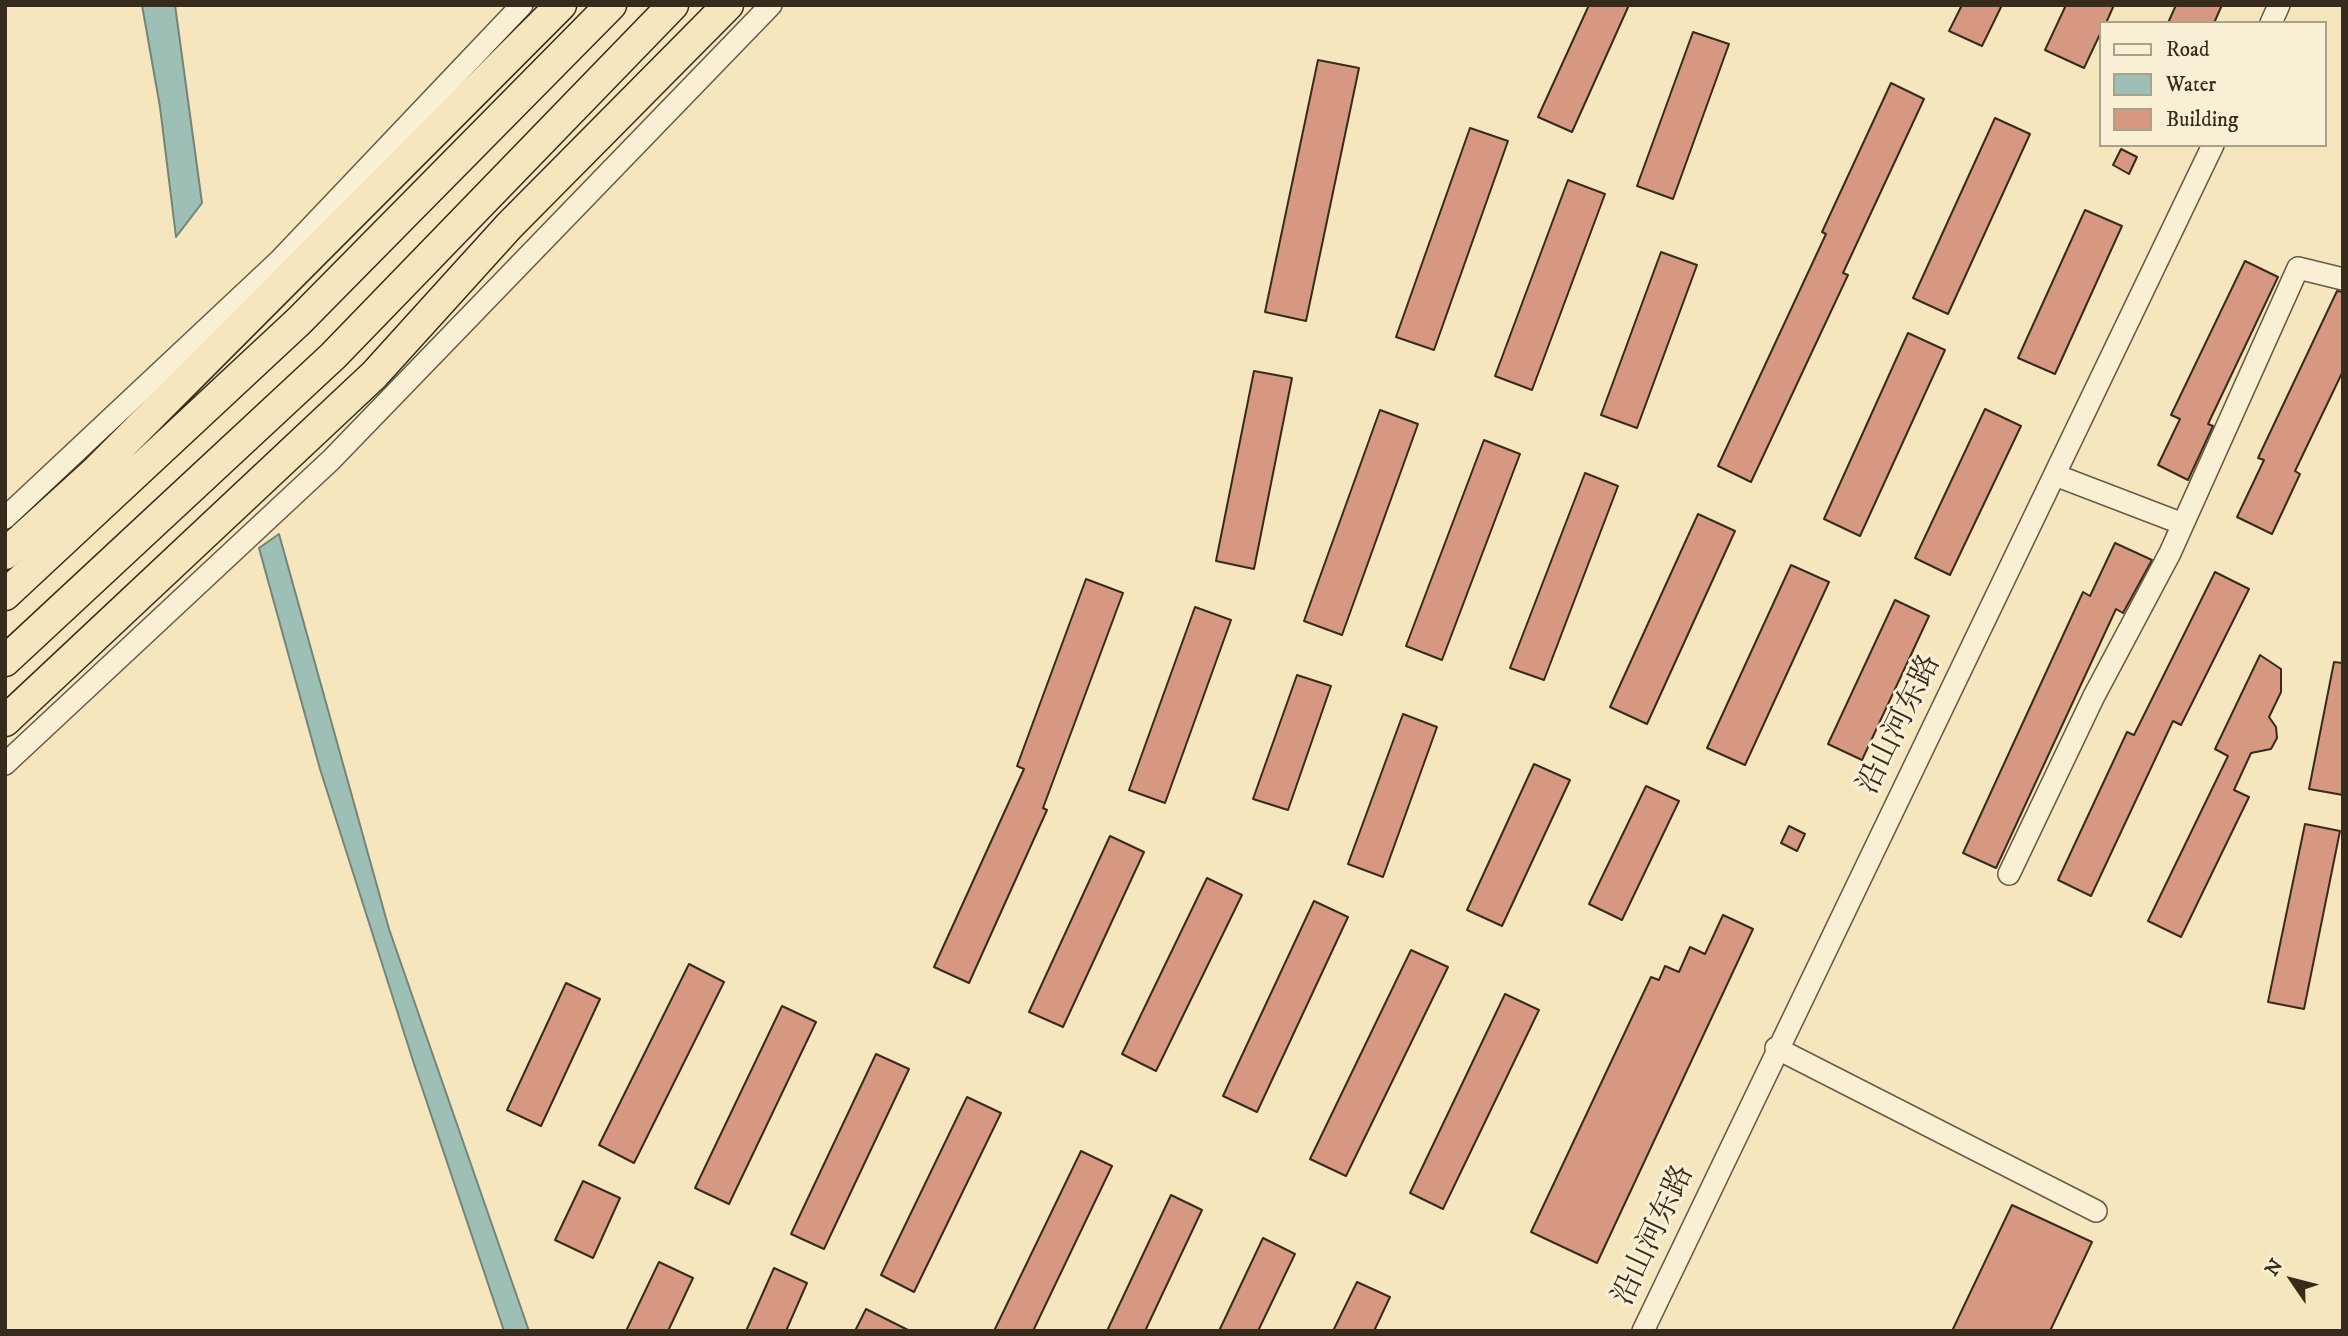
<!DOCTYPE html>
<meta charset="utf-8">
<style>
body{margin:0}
#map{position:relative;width:2348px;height:1336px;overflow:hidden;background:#f6e6be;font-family:"IM FELL DW Pica",serif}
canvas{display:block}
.frame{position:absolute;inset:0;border:7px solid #362b1d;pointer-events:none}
.legend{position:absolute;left:2099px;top:21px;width:228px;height:126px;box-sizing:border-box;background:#f9efd5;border:2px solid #aba18b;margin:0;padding:9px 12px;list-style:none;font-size:21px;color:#362b1d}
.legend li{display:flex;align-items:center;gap:14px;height:35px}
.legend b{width:35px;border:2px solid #aba18b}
.north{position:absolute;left:2257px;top:1245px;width:70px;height:70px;-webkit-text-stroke:5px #f9efd5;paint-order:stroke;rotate:305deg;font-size:19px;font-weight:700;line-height:28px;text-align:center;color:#362b1d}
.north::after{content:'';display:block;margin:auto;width:24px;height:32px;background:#362b1d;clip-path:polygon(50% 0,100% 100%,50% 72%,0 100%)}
</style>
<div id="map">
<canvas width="2348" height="1336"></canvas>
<div class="frame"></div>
<ul class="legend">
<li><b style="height:9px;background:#f9efd5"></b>Road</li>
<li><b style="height:19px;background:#9dbfb5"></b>Water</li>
<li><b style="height:19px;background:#d79881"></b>Building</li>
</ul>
<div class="north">N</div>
</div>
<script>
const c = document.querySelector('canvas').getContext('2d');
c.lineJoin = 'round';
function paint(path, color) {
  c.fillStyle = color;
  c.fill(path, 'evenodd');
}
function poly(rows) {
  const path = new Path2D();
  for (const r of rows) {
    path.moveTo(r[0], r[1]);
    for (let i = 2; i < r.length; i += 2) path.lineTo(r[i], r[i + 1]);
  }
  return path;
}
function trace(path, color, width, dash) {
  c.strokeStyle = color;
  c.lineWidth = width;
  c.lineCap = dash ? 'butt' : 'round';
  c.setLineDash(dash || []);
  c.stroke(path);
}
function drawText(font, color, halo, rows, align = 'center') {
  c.font = font + ' "IM FELL DW Pica","Noto Serif SC",serif';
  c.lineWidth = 6;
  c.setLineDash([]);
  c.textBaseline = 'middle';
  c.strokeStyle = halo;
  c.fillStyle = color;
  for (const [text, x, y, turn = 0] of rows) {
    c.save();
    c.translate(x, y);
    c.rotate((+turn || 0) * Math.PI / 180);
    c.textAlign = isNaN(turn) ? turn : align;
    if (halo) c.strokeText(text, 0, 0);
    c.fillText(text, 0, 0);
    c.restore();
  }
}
const water = poly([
 [142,5,175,5,202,203,176,237,160,107,142,5],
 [279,534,389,929,529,1331,504,1331,415,1067,320,769,259,548,279,534]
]);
const building = poly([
 [1589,5,1629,5,1572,132,1538,117,1589,5],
 [1962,5,2002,5,1982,46,1949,31,1962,5],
 [2066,5,2114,5,2106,23,2101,23,2101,32,2084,68,2045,50,2066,5],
 [2176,5,2222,5,2214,23,2168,23,2176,5],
 [1693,32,1729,44,1673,199,1637,186,1693,32],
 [1318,60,1359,68,1306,321,1265,312,1318,60],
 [1891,83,1924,99,1843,273,1848,275,1751,482,1718,466,1826,234,1822,232,1891,83],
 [1995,118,2030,134,1948,314,1913,298,1995,118],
 [1470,128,1508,141,1434,350,1396,337,1470,128],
 [2121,149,2137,157,2129,174,2113,165,2121,149],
 [1568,180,1605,194,1532,390,1495,376,1568,180],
 [2085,210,2122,226,2055,374,2018,358,2085,210],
 [1661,252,1697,265,1637,428,1601,415,1661,252],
 [2245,261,2278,277,2208,424,2213,426,2188,480,2158,465,2180,419,2171,415,2245,261],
 [2337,291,2343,292,2343,371,2295,471,2300,474,2272,534,2237,517,2264,460,2258,458,2337,291],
 [1908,333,1945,350,1860,536,1824,519,1908,333],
 [1254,371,1292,378,1254,569,1216,561,1254,371],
 [1985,409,2021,426,1950,575,1915,558,1985,409],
 [1380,410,1418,424,1342,635,1304,621,1380,410],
 [1484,440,1520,454,1442,660,1406,646,1484,440],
 [1585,473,1618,486,1544,680,1510,668,1585,473],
 [1698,514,1735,531,1647,724,1610,707,1698,514],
 [2115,543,2152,560,2123,613,2116,609,1996,868,1963,853,2083,592,2090,596,2115,543],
 [1791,565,1829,582,1745,765,1707,748,1791,565],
 [2215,572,2249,589,2181,725,2173,721,2091,896,2058,880,2127,732,2134,735,2215,572],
 [1086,579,1123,593,1043,808,1047,810,969,983,934,967,1024,769,1017,766,1086,579],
 [1895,600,1929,616,1862,760,1828,744,1895,600],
 [1195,607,1231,620,1165,803,1129,790,1195,607],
 [2260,655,2281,669,2281,692,2269,717,2276,727,2277,738,2271,749,2251,753,2234,790,2249,797,2181,937,2148,921,2228,756,2215,749,2260,655],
 [2334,662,2343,663,2343,795,2309,789,2334,662],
 [1297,675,1331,686,1288,810,1253,799,1297,675],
 [1403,714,1437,727,1383,877,1348,864,1403,714],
 [1534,764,1570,780,1502,926,1467,910,1534,764],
 [1646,786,1679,801,1622,920,1589,904,1646,786],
 [2305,824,2340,831,2304,1009,2268,1002,2305,824],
 [1789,826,1805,834,1797,851,1781,843,1789,826],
 [1110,836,1144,852,1063,1027,1029,1012,1110,836],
 [1207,878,1242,895,1156,1071,1122,1054,1207,878],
 [1314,901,1348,917,1257,1112,1223,1096,1314,901],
 [1723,915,1753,929,1597,1263,1531,1232,1651,977,1659,980,1665,966,1679,972,1690,947,1705,954,1723,915],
 [1411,950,1448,967,1346,1176,1310,1159,1411,950],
 [689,964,724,982,634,1163,599,1145,689,964],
 [566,983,600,999,541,1126,507,1110,566,983],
 [1505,994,1539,1010,1443,1209,1410,1193,1505,994],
 [782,1006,816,1022,729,1204,695,1188,782,1006],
 [876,1054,909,1069,824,1249,791,1234,876,1054],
 [967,1097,1001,1113,914,1292,881,1275,967,1097],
 [1081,1151,1112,1166,1033,1331,994,1331,1081,1151],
 [583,1181,620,1198,593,1258,555,1240,583,1181],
 [1171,1195,1202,1210,1145,1331,1107,1331,1171,1195],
 [2012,1205,2092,1242,2050,1331,1952,1331,2012,1205],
 [1263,1238,1295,1254,1258,1331,1219,1331,1263,1238],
 [659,1262,693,1278,668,1331,626,1331,659,1262],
 [774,1268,807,1283,786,1331,746,1331,774,1268],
 [1357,1282,1390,1297,1374,1331,1333,1331,1357,1282],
 [866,1309,910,1331,855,1331,866,1309]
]);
const minor = poly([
 [2271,23,2279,5],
 [2055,475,2183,524],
 [5,518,279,261,522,5],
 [5,764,331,460,771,5],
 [2009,874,2094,696,2170,553,2298,268,2343,279],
 [1776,1048,2096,1211],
 [1643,1331,2213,145]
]);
const highway = poly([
 [5,554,96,471,561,5],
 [5,595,299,321,611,5],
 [5,661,333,356,673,5],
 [5,721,374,375,509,226,728,5]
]);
const streetNames = [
 ["沿山河东路",1901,725,-64],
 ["沿山河东路",1655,1236,-65]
];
paint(water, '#9dbfb5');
trace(water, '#748478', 2);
paint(building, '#d79881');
trace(building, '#362b1d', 2);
trace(minor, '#665a45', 24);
trace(highway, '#362b1d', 33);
trace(minor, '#f9efd5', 21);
trace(highway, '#f6e6be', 30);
drawText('30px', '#362b1d', '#f9efd5', streetNames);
</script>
